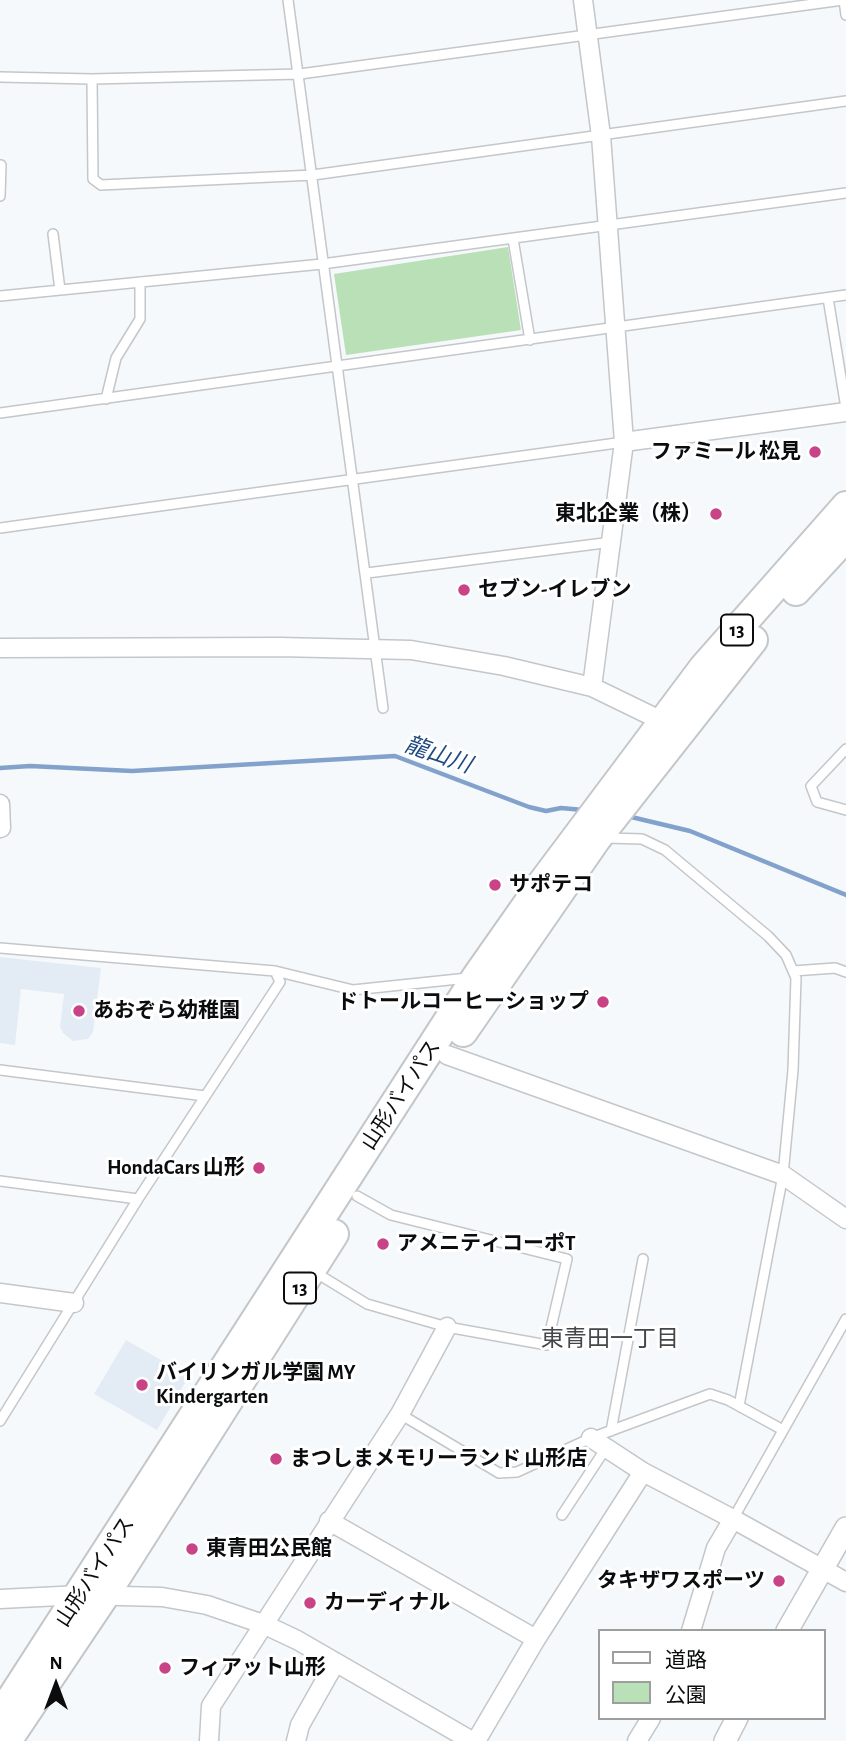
<!DOCTYPE html>
<meta charset="utf-8">
<style>
body{margin:0}
#map{position:relative;width:846px;height:1741px;overflow:hidden;background:#f5f9fc;font-family:"Alegreya Sans","Noto Sans JP",sans-serif}
canvas{display:block}
.legend{position:absolute;left:598px;top:1629px;width:228px;height:91px;box-sizing:border-box;background:#fff;border:2px solid #9d9e9e;margin:0;padding:9px 12px;list-style:none;font-size:21px;color:#0b0c0d}
.legend li{display:flex;align-items:center;gap:14px;height:35px}
.legend b{width:35px;border:2px solid #9d9e9e}
.north{position:absolute;left:21px;top:1650px;width:70px;height:70px;-webkit-text-stroke:5px #fff;paint-order:stroke;rotate:0deg;font-size:19px;font-weight:700;line-height:28px;text-align:center;color:#0b0c0d}
.north::after{content:'';display:block;margin:auto;width:24px;height:32px;background:#0b0c0d;clip-path:polygon(50% 0,100% 100%,50% 72%,0 100%)}
</style>
<div id="map">
<canvas width="846" height="1741"></canvas>
<ul class="legend">
<li><b style="height:9px;background:#fff"></b>道路</li>
<li><b style="height:19px;background:#bae0b7"></b>公園</li>
</ul>
<div class="north">N</div>
</div>
<script>
const c = document.querySelector('canvas').getContext('2d');
c.lineJoin = 'round';
function paint(path, color) {
  c.fillStyle = color;
  c.fill(path, 'evenodd');
}
function poly(rows) {
  const path = new Path2D();
  for (const r of rows) {
    path.moveTo(r[0], r[1]);
    for (let i = 2; i < r.length; i += 2) path.lineTo(r[i], r[i + 1]);
  }
  return path;
}
function trace(path, color, width, dash) {
  c.strokeStyle = color;
  c.lineWidth = width;
  c.lineCap = dash ? 'butt' : 'round';
  c.setLineDash(dash || []);
  c.stroke(path);
}
function drawText(font, color, halo, rows, align = 'center') {
  c.font = font + ' "Alegreya Sans","Noto Sans JP",sans-serif';
  c.lineWidth = 6;
  c.setLineDash([]);
  c.textBaseline = 'middle';
  c.strokeStyle = halo;
  c.fillStyle = color;
  for (const [text, x, y, turn = 0] of rows) {
    c.save();
    c.translate(x, y);
    c.rotate((+turn || 0) * Math.PI / 180);
    c.textAlign = isNaN(turn) ? turn : align;
    if (halo) c.strokeText(text, 0, 0);
    c.fillText(text, 0, 0);
    c.restore();
  }
}
const built = poly([
 [0,957,101,968,93,1032,88,1039,73,1041,63,1033,60,1027,64,994,21,989,15,1045,0,1043],
 [126,1340,189,1376,157,1430,94,1394]
]);
const green = poly([
 [508,247,521,330,346,355,334,274]
]);
const stream = poly([
 [0,768,30,766,132,771,395,756,529,807,546,811,561,808,583,810],
 [627,816,690,831,846,895]
]);
const service = poly([
 [288,0,383,708],
 [844,0,846,15],
 [0,77,92,79,300,74,843,0],
 [92,79,93,179,101,185,313,175,846,101],
 [0,196,1,165],
 [53,234,60,290],
 [513,239,530,340],
 [0,296,322,264,846,193],
 [828,298,846,408],
 [106,399,116,358,140,319,140,282],
 [0,413,846,295],
 [0,528,624,442],
 [367,573,612,542],
 [846,749,811,786,817,802,846,810],
 [606,838,642,839,665,850,768,936,786,955,796,978,793,1070,783,1175,739,1406],
 [0,948,275,971,353,990,468,978],
 [793,971,835,968,846,972],
 [0,1070,205,1096],
 [0,1181,138,1199],
 [313,1271,367,1304,447,1327,547,1345,567,1259,391,1215,357,1196],
 [400,1414,499,1473,517,1472,591,1438,710,1394,728,1400,783,1430],
 [0,1421,138,1199,280,982,275,971],
 [611,1431,643,1259],
 [562,1515,606,1448],
 [733,1519,846,1319]
]);
const minor = poly([
 [583,0,601,136,624,442,592,687],
 [624,442,846,412],
 [0,648,279,647,411,650,504,666,592,687,662,721],
 [0,804,1,828],
 [447,1055,783,1175,846,1219],
 [0,1293,74,1303],
 [591,1438,643,1472,733,1519],
 [329,1521,536,1639],
 [0,1599,80,1595,162,1597,207,1605,263,1624,297,1640,472,1741],
 [691,1631,716,1548,733,1519,846,1582],
 [209,1741,211,1706,400,1414,447,1327],
 [296,1741,300,1725,335,1663],
 [476,1741,536,1639,643,1472],
 [637,1741,651,1718]
]);
const tertiary = poly([
 [787,1631,846,1528],
 [725,1741,737,1718]
]);
const trunk = poly([
 [796,591,846,537],
 [463,1032,597,838,753,640],
 [0,1716,477,976,543,882,704,667,846,506],
 [7,1741,103,1598,334,1234]
]);
const markers = [
 [815,452,7,"#c94486"],
 [716,514,7,"#c94486"],
 [464,590,7,"#c94486"],
 [495,885,7,"#c94486"],
 [603,1002,7,"#c94486"],
 [79,1011,7,"#c94486"],
 [259,1168,7,"#c94486"],
 [383,1244,7,"#c94486"],
 [142,1385,7,"#c94486"],
 [276,1459,7,"#c94486"],
 [192,1549,7,"#c94486"],
 [779,1581,7,"#c94486"],
 [310,1603,7,"#c94486"],
 [165,1668,7,"#c94486"]
];
const shields = [
 [737,630,32],
 [300,1288,32]
];
const shieldNames = [
 ["13",737,630],
 ["13",300,1288]
];
const poiNames = [
 ["ファミール 松見",801,452,"right"],
 ["東北企業（株）",702,514,"right"],
 ["セブン-イレブン",478,590],
 ["サポテコ",509,885],
 ["ドトールコーヒーショップ",589,1002,"right"],
 ["あおぞら幼稚園",93,1011],
 ["HondaCars 山形",245,1168,"right"],
 ["アメニティコーポT",397,1244],
 ["バイリンガル学園 MY",156,1373],
 ["Kindergarten",156,1397],
 ["まつしまメモリーランド 山形店",290,1459],
 ["東青田公民館",206,1549],
 ["タキザワスポーツ",765,1581,"right"],
 ["カーディナル",324,1603],
 ["フィアット山形",179,1668]
];
const streetNames = [
 ["山形バイパス",401,1095,-57],
 ["山形バイパス",95,1572,-57]
];
const waterNames = [
 ["龍山川",438,755,19]
];
const neighbourhoodNames = [
 ["東青田一丁目",610,1339]
];
paint(built, '#e3ecf5');
paint(green, '#bae0b7');
trace(stream, '#82a2cc', 4.5);
trace(service, '#c3c7ca', 12);
trace(minor, '#c3c7ca', 21);
trace(tertiary, '#c3c7ca', 24);
trace(trunk, '#c3c7ca', 32);
trace(service, '#fff', 9);
trace(minor, '#fff', 18);
trace(tertiary, '#fff', 21);
trace(trunk, '#fff', 28);
for (const [x, y, r, color] of markers) {
  const dot = new Path2D();
  dot.arc(x, y, r, 0, 2 * Math.PI);
  c.fillStyle = color;
  c.fill(dot);
  trace(dot, '#fff', 2.5);
}
for (const [x, y, w] of shields) {
  const box = new Path2D();
  box.roundRect(x - w / 2, y - 15.5, w, 31, 5);
  c.fillStyle = '#fff';
  c.fill(box);
  trace(box, '#0b0c0d', 2);
}
drawText('bold 19px', '#0b0c0d', null, shieldNames);
drawText('bold 21px', '#0b0c0d', '#fff', poiNames, 'left');
drawText('21px', '#0b0c0d', '#fff', streetNames);
drawText('italic 23px', '#204b80', '#fff', waterNames);
drawText('23px', '#444749', '#fff', neighbourhoodNames);
</script>
